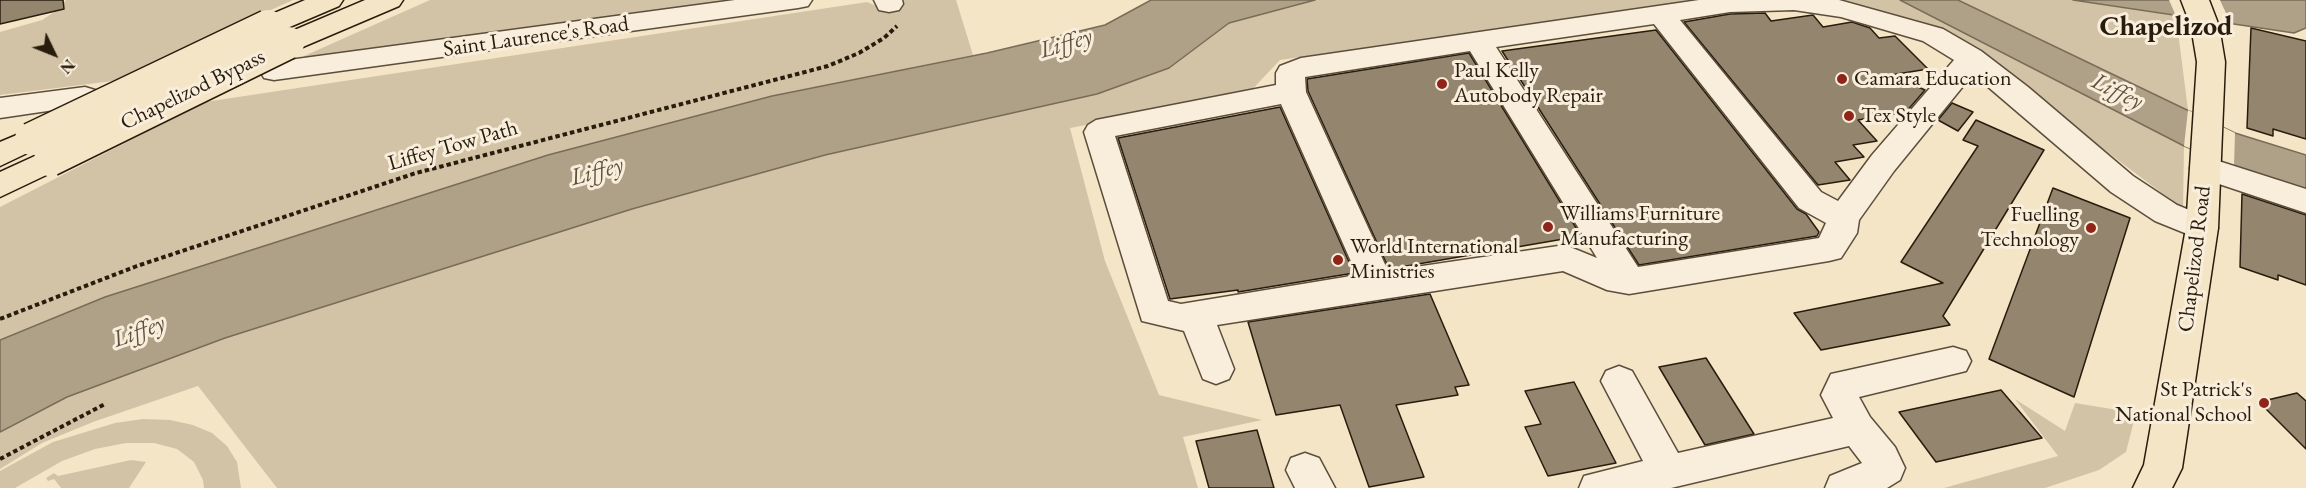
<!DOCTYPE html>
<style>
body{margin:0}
#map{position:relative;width:2306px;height:488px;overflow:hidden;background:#f5e5c7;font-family:"EB Garamond",serif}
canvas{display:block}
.north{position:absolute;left:24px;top:24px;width:60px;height:60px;-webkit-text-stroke:4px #f8eedb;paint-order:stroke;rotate:133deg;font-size:16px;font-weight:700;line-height:24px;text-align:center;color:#281c0d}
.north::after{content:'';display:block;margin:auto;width:21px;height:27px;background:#281c0d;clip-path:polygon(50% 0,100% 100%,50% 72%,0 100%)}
</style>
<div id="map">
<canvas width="2306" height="488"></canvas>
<div class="north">N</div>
</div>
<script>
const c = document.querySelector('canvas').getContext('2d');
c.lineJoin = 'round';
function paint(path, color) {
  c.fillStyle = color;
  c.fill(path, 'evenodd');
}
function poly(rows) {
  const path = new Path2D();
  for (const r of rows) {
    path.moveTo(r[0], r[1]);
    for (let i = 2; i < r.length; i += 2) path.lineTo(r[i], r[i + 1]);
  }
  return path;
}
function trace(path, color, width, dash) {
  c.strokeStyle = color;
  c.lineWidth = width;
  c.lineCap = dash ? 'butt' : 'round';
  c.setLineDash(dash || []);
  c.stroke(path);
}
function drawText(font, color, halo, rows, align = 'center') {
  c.font = font + ' "EB Garamond",serif';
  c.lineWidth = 6;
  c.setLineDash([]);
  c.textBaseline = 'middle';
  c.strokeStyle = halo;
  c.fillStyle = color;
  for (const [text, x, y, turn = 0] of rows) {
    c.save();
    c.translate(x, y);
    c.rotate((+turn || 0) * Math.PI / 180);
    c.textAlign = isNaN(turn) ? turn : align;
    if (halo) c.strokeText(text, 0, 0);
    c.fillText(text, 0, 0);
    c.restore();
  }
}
const green = poly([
 [66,0,293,0,113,81,0,95,0,32,42,20,59,9],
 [430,0,761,0,308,61,304,56],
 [903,0,956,0,973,55,914,67,105,297,0,340,0,207,205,102,867,2,881,8,899,4],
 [1315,0,1695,0,1280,60,1247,95,1070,128,1105,261,1159,395,1262,420,1183,437,1198,488,277,488,198,386,93,422,42,443,0,469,0,432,67,397,225,338,632,209,825,155,1097,94,1169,68,1229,23],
 [1824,0,1900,0,2184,146,2183,209,1969,48],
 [1958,0,2073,0,2176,16,2188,110],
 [2015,399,2065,431,2075,403,2136,413,2126,452,2099,470,2045,488,1944,488,2058,456],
 [143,419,170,420,193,425,212,433,227,446,237,462,241,488,204,488,203,480,194,462,177,449,154,443,126,443,95,449,62,461,15,488,0,488,0,471,53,442,115,423],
 [131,460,146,462,129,488,61,488,54,479,48,481,46,478,54,473,58,476]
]);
const water = poly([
 [1151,0,1315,0,1229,23,1169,68,1097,94,825,155,632,209,225,338,67,397,0,432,0,340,105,297,548,155,772,96,987,53,1105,25,1151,0],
 [1900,0,1958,0,2235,133,2306,155,2306,189,2234,166,2184,146,1900,0],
 [2073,0,2306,0,2306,28,2294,33,2073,0]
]);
const pier = poly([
 [2169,0,2220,0,2231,24,2176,16],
 [2188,110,2235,133,2234,166,2184,146]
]);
const building = poly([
 [0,0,63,0,64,9,0,24,0,0],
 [1765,13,1771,21,1813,15,1823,27,1852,22,1870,28,1879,38,1895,36,1928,69,1891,75,1925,90,1906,112,1858,120,1877,141,1853,145,1864,157,1835,162,1850,180,1818,185,1684,22,1730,14,1765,13],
 [2251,28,2306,41,2306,139,2273,129,2273,136,2247,128,2251,28],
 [1656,30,1797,209,1806,214,1819,232,1817,236,1639,265,1502,51,1656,30],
 [1469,53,1581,236,1389,269,1308,91,1307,79,1469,53],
 [1952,103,1973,112,1958,131,1938,120,1952,103],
 [1280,107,1354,273,1238,292,1238,290,1170,299,1118,138,1280,107],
 [1976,120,2044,150,1943,316,1950,325,1821,350,1794,313,1943,283,1901,262,1978,146,1963,140,1976,120],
 [2053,188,2130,218,2074,397,1989,359,2053,188],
 [2242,194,2306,215,2306,285,2278,275,2278,280,2240,267,2242,194],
 [1430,294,1469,385,1455,387,1458,395,1396,405,1424,477,1369,487,1340,405,1276,415,1248,322,1430,294],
 [1706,358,1754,434,1705,445,1659,367,1706,358],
 [1574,382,1616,463,1548,476,1525,427,1541,424,1525,391,1574,382],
 [2001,390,2042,438,1936,462,1899,412,2001,390],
 [2297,393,2306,401,2306,449,2259,402,2297,393],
 [1257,430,1274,488,1209,488,1196,441,1257,430]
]);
const path = poly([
 [0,319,137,266,416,173,828,66,859,53,884,38,897,26],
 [0,459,105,404]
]);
const minor = poly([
 [735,0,812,0,808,6,798,8,274,80,264,78,260,71,264,64,274,62,735,0],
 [874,0,902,0,903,4,899,10,889,12,879,10,874,0],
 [1699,0,1839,0,1943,29,1981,51,2028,87,2133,176,2177,205,2214,220,2218,228,2214,236,2202,240,2155,221,2111,192,1973,74,1894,171,1859,220,1857,233,1841,258,1829,261,1629,294,1607,290,1563,271,1217,325,1234,369,1229,379,1216,384,1203,379,1184,331,1142,321,1084,132,1088,125,1096,120,1276,85,1276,73,1280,66,1301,58,1699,0],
 [1794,10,1841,17,1923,41,1954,60,1872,155,1838,201,1821,192,1680,20,1730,12,1794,10],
 [1654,24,1799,208,1826,223,1819,238,1638,267,1496,47,1654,24],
 [1470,51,1597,258,1565,245,1388,271,1306,92,1305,77,1470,51],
 [1281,104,1357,275,1181,304,1168,301,1115,136,1281,104],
 [85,87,95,90,100,97,95,104,0,118,0,98,85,87],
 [2206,157,2306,189,2306,213,2195,176,2190,168,2195,160,2206,157],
 [1953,347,1966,351,1971,361,1966,371,1859,397,1870,417,1895,447,1905,468,1900,480,1887,488,1825,488,1830,476,1862,463,1849,446,1671,488,1579,488,1584,476,1643,461,1601,381,1606,371,1619,366,1632,371,1678,453,1833,418,1821,395,1831,374,1953,347],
 [1305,453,1319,458,1335,488,1295,488,1286,470,1291,458,1305,453]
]);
const major = poly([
 [305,0,343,0,339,6,278,32,268,35,258,32,254,26,258,20,305,0],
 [365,0,403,0,399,6,298,49,288,52,278,49,274,43,278,37,365,0],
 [2181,0,2209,0,2219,26,2225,62,2218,228,2182,468,2172,488,2133,488,2144,465,2186,228,2197,62,2191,26,2181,0],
 [31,129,42,132,46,139,42,146,0,166,0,142,31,129],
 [50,149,61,152,66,160,61,168,0,197,0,172,50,149]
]);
const majorBridge = poly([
 [31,139,268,26],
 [50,160,288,43]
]);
const markers = [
 [1842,79,6,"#8f2418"],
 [1442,84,6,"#8f2418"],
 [1849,116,6,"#8f2418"],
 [1548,227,6,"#8f2418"],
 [2091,228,6,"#8f2418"],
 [1338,260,6,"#8f2418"],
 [2264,403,6,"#8f2418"]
];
const streetNames = [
 ["Saint Laurence's Road",536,37,-8],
 ["Chapelizod Bypass",193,90,-26],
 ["Liffey Tow Path",453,146,-16],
 ["Chapelizod Road",2195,259,-83]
];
const poiNames = [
 ["Paul Kelly",1454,71],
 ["Autobody Repair",1454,96],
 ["Camara Education",1854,79],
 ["Tex Style",1861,116],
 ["Williams Furniture",1560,214],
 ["Manufacturing",1560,239],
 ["Fuelling",2079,215,"right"],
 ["Technology",2079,240,"right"],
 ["World International",1350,247],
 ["Ministries",1350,272],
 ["St Patrick's",2252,390,"right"],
 ["National School",2252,415,"right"]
];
const waterNames = [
 ["Liffey",1066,44,-17],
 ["Liffey",2117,92,26],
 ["Liffey",597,172,-15],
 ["Liffey",139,332,-20]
];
const districtNames = [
 ["Chapelizod",2166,27]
];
paint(green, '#d2c3a7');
paint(water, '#afa188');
trace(water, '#796c57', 1.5);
paint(pier, '#f5e5c7');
paint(building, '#93856e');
trace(building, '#281c0d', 1.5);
trace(minor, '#5b4e3c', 3);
trace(major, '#281c0d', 3);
trace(path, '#281c0d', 4, [4.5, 3]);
paint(minor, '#f8eedb');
paint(major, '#f5e5c7');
trace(majorBridge, '#281c0d', 35, []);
trace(majorBridge, '#f5e5c7', 32);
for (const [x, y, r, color] of markers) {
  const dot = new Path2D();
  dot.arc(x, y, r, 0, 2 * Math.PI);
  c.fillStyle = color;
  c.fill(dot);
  trace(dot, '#f8eedb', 2);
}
drawText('22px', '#281c0d', '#f8eedb', streetNames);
drawText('22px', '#281c0d', '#f8eedb', poiNames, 'left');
drawText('italic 24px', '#5e513e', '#f8eedb', waterNames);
drawText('bold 28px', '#281c0d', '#f8eedb', districtNames);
</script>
